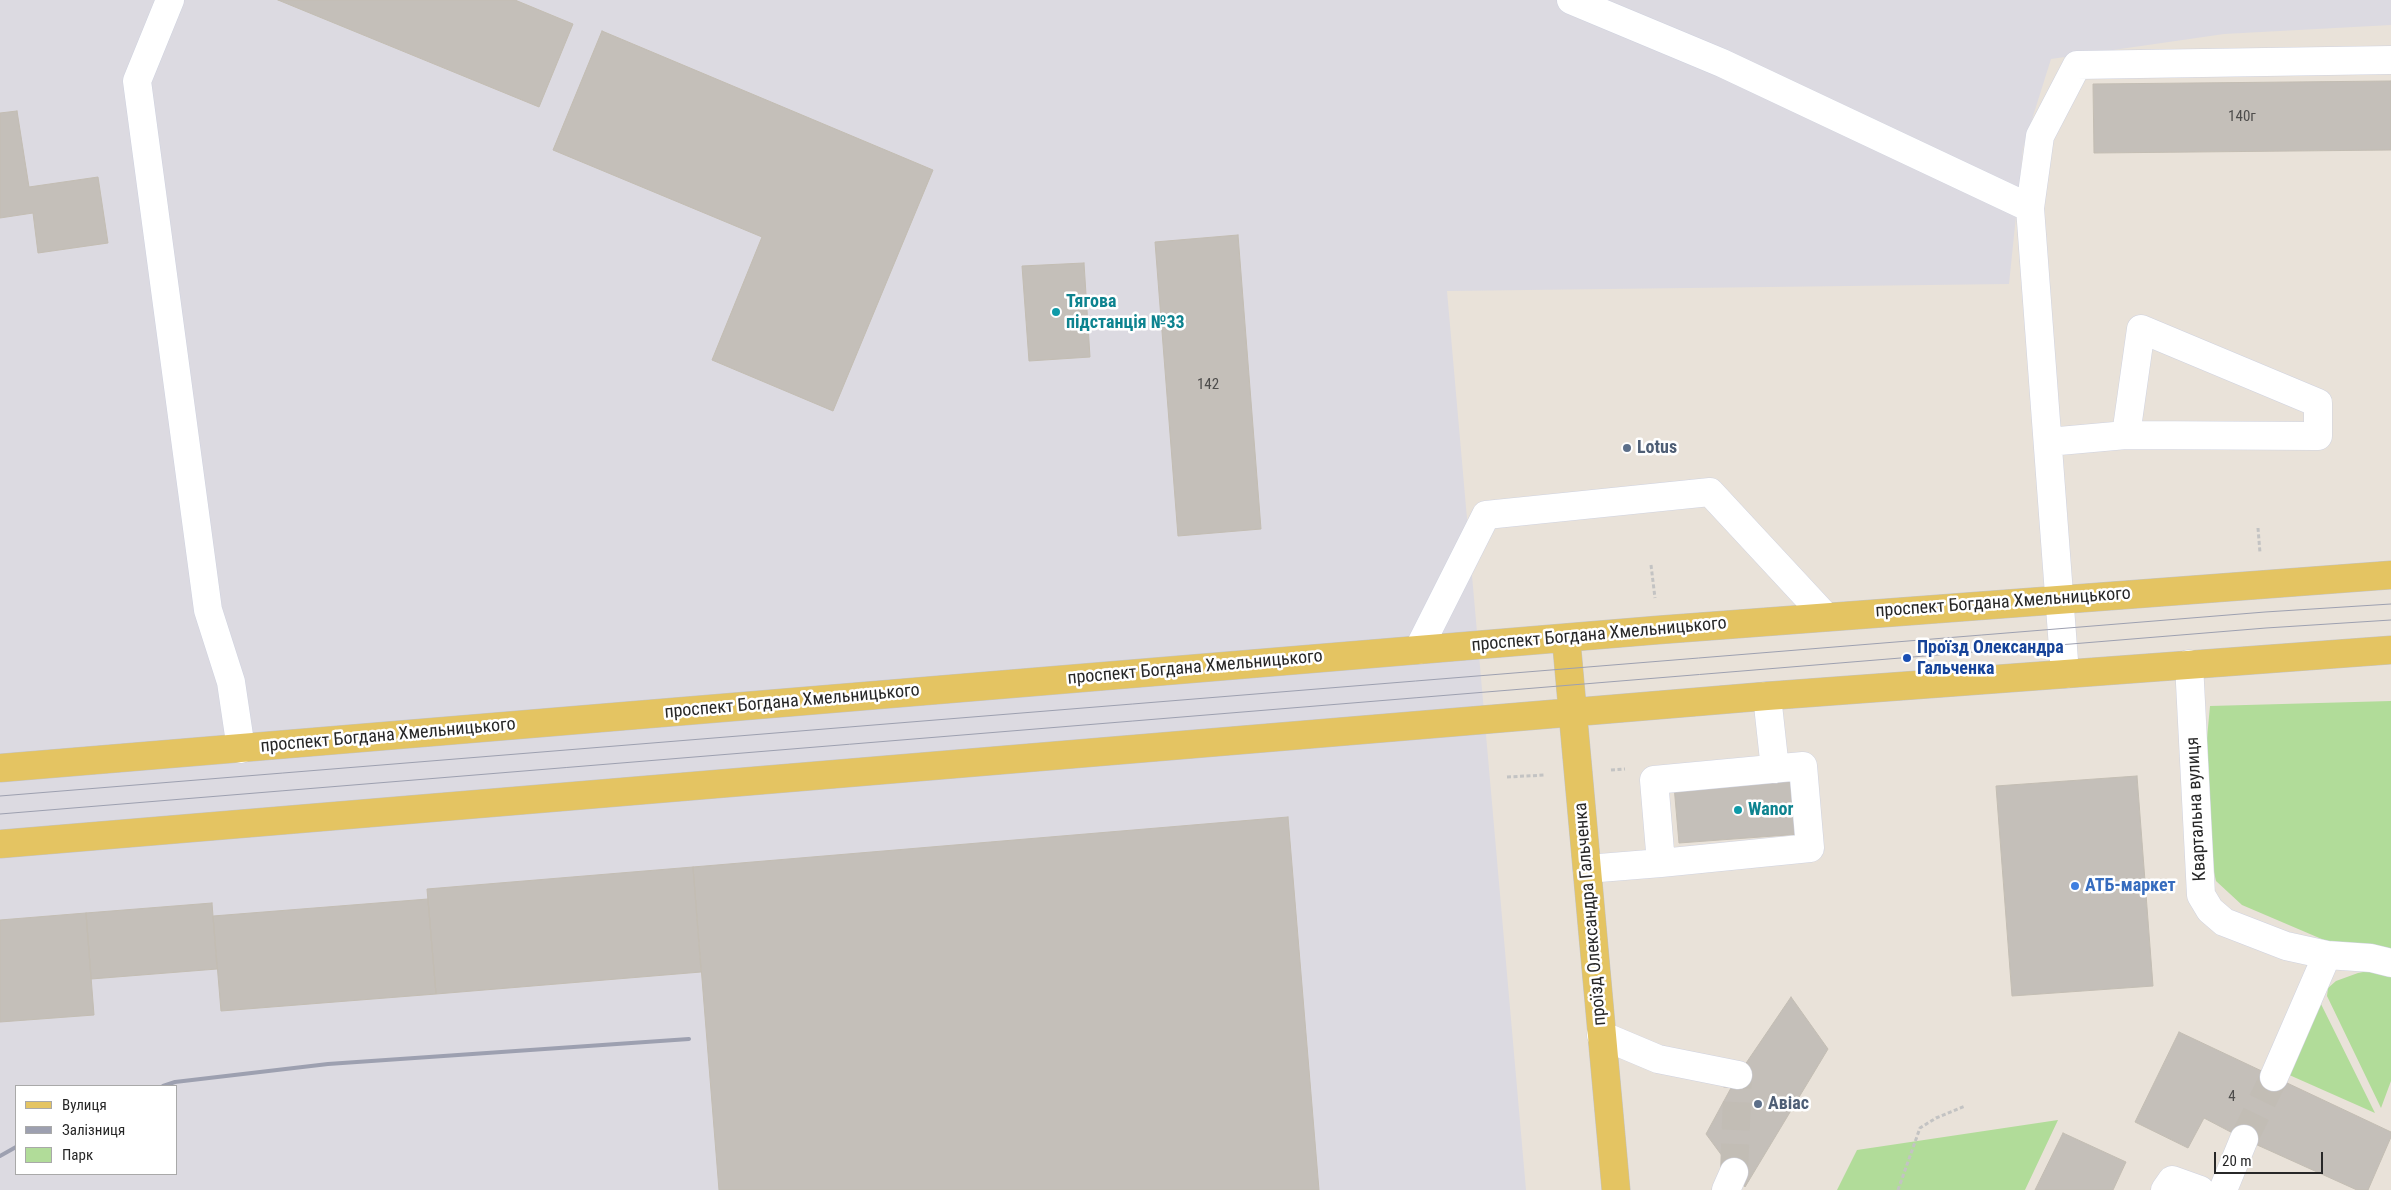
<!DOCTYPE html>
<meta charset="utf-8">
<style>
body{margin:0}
#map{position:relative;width:2391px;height:1190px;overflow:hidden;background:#e9e2d9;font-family:"Roboto Condensed",sans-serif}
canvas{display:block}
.legend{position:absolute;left:15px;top:1085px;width:162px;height:90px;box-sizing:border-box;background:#fff;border:1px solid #a9a9a9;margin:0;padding:6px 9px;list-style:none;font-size:15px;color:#272727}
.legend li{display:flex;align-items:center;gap:10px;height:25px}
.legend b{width:25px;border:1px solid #a9a9a9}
.scale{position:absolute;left:2214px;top:1152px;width:109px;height:22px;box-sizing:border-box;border:2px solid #272727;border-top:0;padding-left:6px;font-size:15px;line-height:18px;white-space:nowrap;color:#272727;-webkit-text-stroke:4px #fff;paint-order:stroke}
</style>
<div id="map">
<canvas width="2391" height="1190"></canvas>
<ul class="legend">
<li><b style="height:6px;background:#e4c462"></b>Вулиця</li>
<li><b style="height:6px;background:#9da0b0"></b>Залізниця</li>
<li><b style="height:14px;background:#b1dc99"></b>Парк</li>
</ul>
<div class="scale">20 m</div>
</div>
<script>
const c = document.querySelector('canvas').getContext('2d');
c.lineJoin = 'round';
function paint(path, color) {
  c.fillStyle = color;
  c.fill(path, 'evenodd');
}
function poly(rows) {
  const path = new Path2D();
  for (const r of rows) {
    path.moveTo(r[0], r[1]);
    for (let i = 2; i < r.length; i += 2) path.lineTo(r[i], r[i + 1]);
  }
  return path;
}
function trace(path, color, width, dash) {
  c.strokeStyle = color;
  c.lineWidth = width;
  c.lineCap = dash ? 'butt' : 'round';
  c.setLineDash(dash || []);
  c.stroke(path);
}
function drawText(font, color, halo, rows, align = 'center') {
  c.font = font + ' "Roboto Condensed",sans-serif';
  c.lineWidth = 5;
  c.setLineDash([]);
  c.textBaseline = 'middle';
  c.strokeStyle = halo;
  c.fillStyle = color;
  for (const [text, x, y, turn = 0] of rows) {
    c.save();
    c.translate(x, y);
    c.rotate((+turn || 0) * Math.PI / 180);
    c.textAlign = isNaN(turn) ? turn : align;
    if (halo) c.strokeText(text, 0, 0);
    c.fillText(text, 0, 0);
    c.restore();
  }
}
const industrial = poly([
 [0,0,2391,0,2391,25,2224,34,2051,59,2023,148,2009,284,1447,291,1526,1190,0,1190],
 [16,1086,176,1086,176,1174,16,1174]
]);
const green = poly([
 [2391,701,2391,951,2331,943,2242,905,2216,881,2208,845,2206,749,2210,706],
 [2379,969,2391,973,2391,1081,2381,1108,2327,996,2328,988,2336,981,2358,973],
 [2320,1002,2375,1113,2287,1074],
 [2058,1120,2025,1190,1837,1190,1857,1150]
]);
const building = poly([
 [278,0,515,0,573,24,539,107,278,0],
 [602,31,933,170,833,411,712,360,762,237,553,150,602,31],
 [2391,81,2391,150,2094,153,2093,84,2391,81],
 [17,111,29,187,98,177,108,243,38,253,33,213,0,218,0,113,17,111],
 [1238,235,1261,529,1178,536,1155,242,1238,235],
 [1084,263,1090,357,1029,361,1022,266,1084,263],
 [1796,774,1801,834,1679,843,1674,786,1796,774],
 [2137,776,2153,986,2012,996,1996,786,2137,776],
 [1288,817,1319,1190,719,1190,693,867,1288,817],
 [693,867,701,972,436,994,427,889,693,867],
 [428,899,436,994,221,1011,213,916,428,899],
 [212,903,217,969,91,979,86,913,212,903],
 [86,913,94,1015,0,1022,0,920,86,913],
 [1791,997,1828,1049,1745,1187,1706,1134,1738,1075,1791,997],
 [2179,1032,2391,1132,2391,1137,2368,1190,2357,1190,2244,1139,2204,1118,2188,1148,2135,1122,2179,1032],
 [2063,1133,2126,1162,2113,1190,2035,1190,2063,1133]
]);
const minorTunnel = poly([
 [2244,1139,2274,1077],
 [1734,1172,1738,1075]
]);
const path = poly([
 [2258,528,2260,553],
 [1651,565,1655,598],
 [1611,770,1625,769],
 [1507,777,1545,775],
 [1898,1190,1920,1128,1936,1118,1965,1106]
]);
const minor = poly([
 [170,0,137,81,208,610,231,682,241,749],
 [1571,0,1722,63,2030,208],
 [2048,442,2126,435,2318,436,2318,403,2141,329,2126,435],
 [1418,650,1486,515,1710,492,1826,617],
 [2189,664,2201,895,2210,910,2224,922,2286,946,2327,955,2371,958,2391,963],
 [2065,674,2030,208,2040,136,2077,65,2391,60],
 [1767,696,1775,769],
 [1587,869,1661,863,1810,848,1803,766,1654,780,1661,863],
 [1601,1035,1658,1059,1738,1075],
 [2274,1077,2327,955],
 [1726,1190,1734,1172],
 [2165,1190,2172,1180,2200,1190],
 [2223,1190,2244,1139]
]);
const major = poly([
 [1566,638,1616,1190],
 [0,768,1658,630,2391,575],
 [0,844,1767,696,2391,650]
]);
const tram = poly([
 [0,796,2265,612,2391,604],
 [0,814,2266,628,2391,620]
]);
const rail = poly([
 [163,1086,175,1082,328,1064,689,1039],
 [0,1156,16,1147]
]);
const markers = [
 [1056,312,5,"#0f9aa8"],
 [1627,448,5,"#5c6f8a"],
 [1907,658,5,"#1a4fb4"],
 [1738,810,5,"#0f9aa8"],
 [2075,886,5,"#3f7fe0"],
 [1758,1104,5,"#5c6f8a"]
];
const numberNames = [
 ["140г",2242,117],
 ["142",1208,385],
 ["4",2232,1097]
];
const cultureNames = [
 ["Тягова",1066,302],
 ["пiдстанцiя №33",1066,323],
 ["Wanor",1748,810]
];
const serviceNames = [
 ["Lotus",1637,448],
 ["Авіас",1768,1104]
];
const streetNames = [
 ["проспект Богдана Хмельницького",2003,603,-4],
 ["проспект Богдана Хмельницького",1599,635,-5],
 ["проспект Богдана Хмельницького",1195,668,-5],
 ["проспект Богдана Хмельницького",792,702,-5],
 ["проспект Богдана Хмельницького",388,736,-5],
 ["Квартальна вулиця",2197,809,-93],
 ["проїзд Олександра Гальченка",1591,914,-95]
];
const transitNames = [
 ["Проїзд Олександра",1917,648],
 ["Гальченка",1917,669]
];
const shopNames = [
 ["АТБ-маркет",2085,886]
];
paint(industrial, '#dcdae1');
paint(green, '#b1dc99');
paint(building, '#c4bfb9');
trace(building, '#c3bdb3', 1);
trace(minorTunnel, '#c2bdb5', 28, [28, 14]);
trace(minor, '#cfd2df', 29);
trace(major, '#c3c3c3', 29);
trace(path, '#c3c3c3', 3, [4, 2.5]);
trace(minor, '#fff', 28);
trace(major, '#e4c462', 28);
trace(tram, '#9da0b0', 1);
trace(rail, '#9da0b0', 4);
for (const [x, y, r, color] of markers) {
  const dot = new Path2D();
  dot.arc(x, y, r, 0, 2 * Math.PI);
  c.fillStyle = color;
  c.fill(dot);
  trace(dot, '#fff', 2);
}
drawText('15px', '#4e4d4c', null, numberNames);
drawText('bold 18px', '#0d838f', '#fff', cultureNames, 'left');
drawText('bold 18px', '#4e5e75', '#fff', serviceNames, 'left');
drawText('18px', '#272727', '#fff', streetNames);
drawText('bold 18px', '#164399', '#fff', transitNames, 'left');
drawText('bold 18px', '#366cbe', '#fff', shopNames, 'left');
</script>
